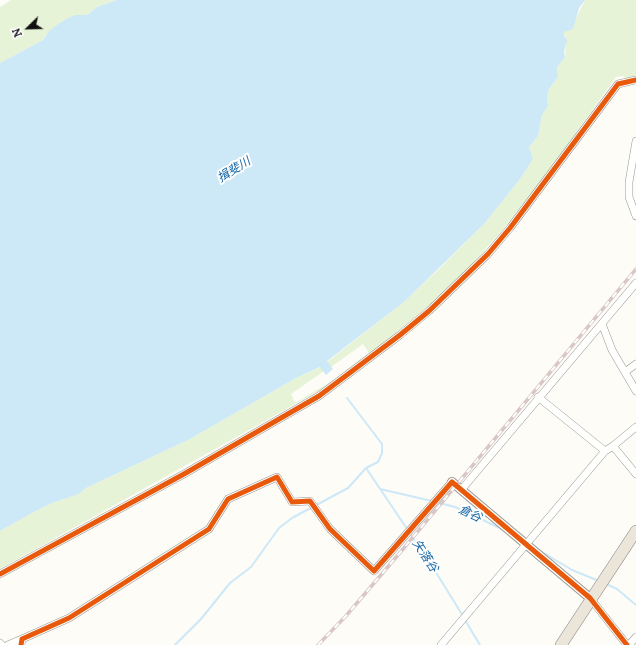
<!DOCTYPE html>
<meta charset="utf-8">
<style>
body{margin:0}
#map{position:relative;width:636px;height:645px;overflow:hidden;background:#fdfcf7;font-family:Lora,serif}
canvas{display:block}
.north{position:absolute;left:8px;top:8px;width:40px;height:40px;-webkit-text-stroke:3px #fff;paint-order:stroke;rotate:247deg;font-size:11px;font-weight:700;line-height:16px;text-align:center;color:#111}
.north::after{content:'';display:block;margin:auto;width:14px;height:18px;background:#111;clip-path:polygon(50% 0,100% 100%,50% 72%,0 100%)}
</style>
<div id="map">
<canvas width="636" height="645"></canvas>
<div class="north">N</div>
</div>
<script>
const c = document.querySelector('canvas').getContext('2d');
c.lineJoin = 'round';
function paint(path, color) {
  c.fillStyle = color;
  c.fill(path, 'evenodd');
}
function poly(rows) {
  const path = new Path2D();
  for (const r of rows) {
    path.moveTo(r[0], r[1]);
    for (let i = 2; i < r.length; i += 2) path.lineTo(r[i], r[i + 1]);
  }
  return path;
}
function trace(path, color, width, dash) {
  c.strokeStyle = color;
  c.lineWidth = width;
  c.lineCap = dash ? 'butt' : 'round';
  c.setLineDash(dash || []);
  c.stroke(path);
}
function drawText(font, color, halo, rows, align = 'center') {
  c.font = font + ' Lora,"Noto Sans JP",serif';
  c.lineWidth = 4;
  c.setLineDash([]);
  c.textBaseline = 'middle';
  c.strokeStyle = halo;
  c.fillStyle = color;
  for (const [text, x, y, turn = 0] of rows) {
    c.save();
    c.translate(x, y);
    c.rotate((+turn || 0) * Math.PI / 180);
    c.textAlign = isNaN(turn) ? turn : align;
    if (halo) c.strokeText(text, 0, 0);
    c.fillText(text, 0, 0);
    c.restore();
  }
}
const green = poly([
 [11,0,117,0,97,7,87,15,83,15,61,22,45,36,43,40,0,63,0,7],
 [585,0,636,0,636,77,626,79,623,76,616,77,545,176,499,234,467,269,425,309,347,373,345,371,369,353,363,344,331,367,327,362,404,302,444,264,484,224,520,179,533,159,529,147,538,136,542,115,548,106,547,96,549,89,558,77,557,67,565,57,566,46,564,32,576,18],
 [321,367,324,371,291,394,295,403,332,381,333,383,0,569,0,531,32,513,52,503,79,494,86,488,190,439,296,378]
]);
const water = poly([
 [117,0,585,0,579,8,573,29,564,32,564,36,567,40,564,52,565,57,557,67,558,77,549,89,547,96,548,106,542,115,538,136,529,147,533,159,520,179,484,224,404,302,327,361,333,369,326,375,320,367,296,378,190,439,86,488,79,494,52,503,32,513,0,531,0,63,43,40,49,31,61,22,75,15,87,15,97,7]
]);
const stream = poly([
 [366,468,432,566,463,616],
 [380,489,432,501],
 [436,502,455,507,504,530],
 [537,549,572,570,599,581],
 [606,584,617,589,636,605],
 [465,620,480,645],
 [175,645,201,619,230,583,251,567,279,528,292,518,348,488,366,468,378,462,382,453,382,444,347,398]
]);
const minor = poly([
 [636,141,629,182,629,197,636,216],
 [602,324,612,350,636,391],
 [625,372,636,364],
 [538,397,605,451],
 [613,446,636,474],
 [462,489,636,283],
 [0,574,184,474,319,396,400,335,429,311,488,254,510,228,618,84,636,80],
 [590,598,627,645],
 [0,643,2,645],
 [8,645,22,639],
 [21,645,22,639,69,618,209,529,228,499,277,477,292,502,310,501,330,529,374,571,452,482],
 [441,645,605,451,613,446,636,427],
 [629,645,636,637]
]);
const tertiary = poly([
 [452,482,590,598]
]);
const trunk = poly([
 [561,645,636,531]
]);
const rail = poly([
 [318,645,345,617,404,548,636,269]
]);
const cycleway = poly([
 [0,574,184,474,319,396,400,335,429,311,488,254,510,228,618,84,636,80],
 [21,645,22,639,69,618,209,529,228,499,277,477,292,502,310,501,330,529,374,571,452,482,590,598,627,645]
]);
const waterNames = [
 ["揖斐川",234,170,-32],
 ["倉谷",470,514,25],
 ["矢落谷",425,556,57]
];
paint(green, '#e7f3d7');
paint(water, '#cde8f7');
trace(stream, '#cde8f7', 2);
trace(minor, '#979795', 8);
trace(tertiary, '#979795', 10);
trace(trunk, '#858482', 12);
trace(minor, '#fffffe', 7);
trace(tertiary, '#fffffe', 8);
trace(trunk, '#ece5da', 11);
trace(rail, '#d9c6c7', 3.5);
trace(rail, '#fff', 2, [6]);
trace(cycleway, '#e8590c', 5);
drawText('italic 12px', '#1768a6', '#fff', waterNames);
</script>
